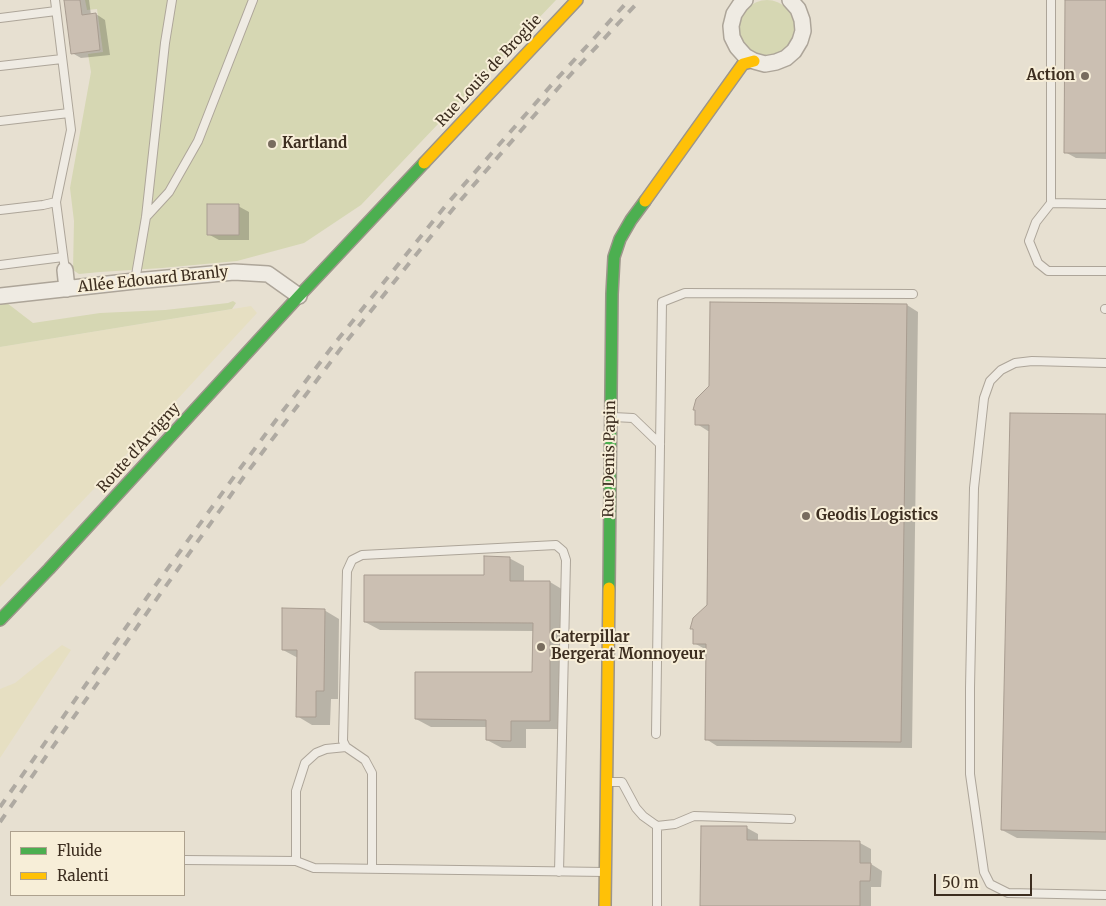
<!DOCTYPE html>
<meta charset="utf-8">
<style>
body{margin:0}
#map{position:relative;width:1106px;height:906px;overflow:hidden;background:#e7e0d1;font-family:Merriweather,serif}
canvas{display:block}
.legend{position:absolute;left:10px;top:831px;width:175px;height:65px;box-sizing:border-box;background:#f7eed8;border:1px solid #ada18e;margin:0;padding:6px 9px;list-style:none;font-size:15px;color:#3d2e20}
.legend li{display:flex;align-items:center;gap:10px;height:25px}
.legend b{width:25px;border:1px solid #ada18e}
.scale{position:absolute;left:934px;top:874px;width:98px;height:22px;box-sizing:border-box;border:2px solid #3d2e20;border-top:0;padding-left:6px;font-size:15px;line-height:18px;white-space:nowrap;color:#3d2e20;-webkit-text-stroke:4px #f7eed8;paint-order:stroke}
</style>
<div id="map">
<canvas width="1106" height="906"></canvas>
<ul class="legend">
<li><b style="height:6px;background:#4caf50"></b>Fluide</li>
<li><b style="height:6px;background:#ffc107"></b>Ralenti</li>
</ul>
<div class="scale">50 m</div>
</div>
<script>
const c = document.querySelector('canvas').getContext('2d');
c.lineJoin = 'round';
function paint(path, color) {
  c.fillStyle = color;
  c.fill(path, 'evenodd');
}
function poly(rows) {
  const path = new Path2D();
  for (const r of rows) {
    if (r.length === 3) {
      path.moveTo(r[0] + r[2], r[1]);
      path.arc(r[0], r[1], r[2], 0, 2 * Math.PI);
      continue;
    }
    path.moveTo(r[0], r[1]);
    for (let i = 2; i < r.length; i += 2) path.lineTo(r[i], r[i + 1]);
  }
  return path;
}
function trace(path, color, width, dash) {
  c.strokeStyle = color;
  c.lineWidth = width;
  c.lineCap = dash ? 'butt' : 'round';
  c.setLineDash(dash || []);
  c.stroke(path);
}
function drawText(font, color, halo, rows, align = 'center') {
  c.font = font + ' Merriweather,serif';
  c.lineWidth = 4;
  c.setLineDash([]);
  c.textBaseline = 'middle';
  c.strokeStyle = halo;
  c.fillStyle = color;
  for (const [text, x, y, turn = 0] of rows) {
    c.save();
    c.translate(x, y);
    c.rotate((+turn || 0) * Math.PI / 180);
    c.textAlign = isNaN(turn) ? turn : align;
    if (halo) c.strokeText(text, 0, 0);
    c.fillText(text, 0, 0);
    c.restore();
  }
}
const farmland = poly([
 [251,306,257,313,112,470,0,587,0,347],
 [62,645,71,650,0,758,0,689,15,683]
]);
const green = poly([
 [767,28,28],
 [85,0,556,0,361,205,304,243,237,261,162,268,100,272,79,274,73,270,74,221,70,188,91,72,88,54,103,52,97,9,87,10],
 [233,301,236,303,232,309,0,347,0,304,7,303,33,323,100,313,165,310,228,303]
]);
const shadow = poly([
 [65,0,89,0,91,15,96,14,105,20,110,55,81,58,72,53],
 [1066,0,1106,0,1106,159,1076,158,1065,152],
 [238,206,249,212,249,240,219,240,208,234],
 [907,305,918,312,912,748,717,746,706,739,707,649,705,649,694,643,708,605,710,431,708,431,697,424],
 [1106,415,1106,840,1017,838,1002,830],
 [509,558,524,566,524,582,550,582,565,591,564,729,526,729,526,748,502,748,487,740,487,727,431,727,416,719,534,674,534,631,380,630,365,622,486,576],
 [324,610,339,619,338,699,331,699,330,725,312,725,297,716,298,658,283,650],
 [747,828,758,834,758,841,860,843,871,849,871,864,882,871,881,887,871,887,871,906,701,906]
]);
const building = poly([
 [64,0,80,0,82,15,96,13,100,50,71,54,64,0],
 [1065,0,1106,0,1106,153,1064,153,1065,0],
 [207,204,239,204,239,235,207,235,207,204],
 [710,302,907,304,901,742,705,740,706,644,693,644,693,629,690,629,693,618,707,605,709,425,695,425,695,410,693,410,696,399,709,386,710,302],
 [1010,413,1106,414,1106,832,1001,830,1010,413],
 [484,556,510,557,510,581,550,581,550,721,511,721,511,741,486,740,486,720,415,719,415,672,532,672,533,623,364,622,364,575,484,575,484,556],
 [282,608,325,609,324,691,316,691,316,717,296,717,297,650,282,650,282,608],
 [701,826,747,826,747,840,860,841,860,863,871,863,870,881,860,881,860,906,700,906,701,826]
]);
const lane = poly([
 [55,0,71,130,56,202,65,270],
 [1051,0,1051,203,1036,222,1029,241,1038,263,1048,271,1106,271],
 [0,18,56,11],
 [0,66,62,59],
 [0,121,69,113],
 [1051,203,1106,204],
 [0,210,43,205,56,202],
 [146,217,169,192,198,141,253,0],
 [0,265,63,257],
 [135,281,146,217,165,43,172,0],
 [1105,309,1106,309],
 [1106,363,1032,361,1015,363,1001,370,990,381,984,398,974,488,970,688,970,774,984,872,990,884,1008,893,1106,895],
 [613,417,633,418,660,444],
 [656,734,662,302,685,293,913,294],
 [609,782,622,782,636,808,643,816,657,826,657,906],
 [657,826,675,824,694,816,791,819],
 [184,860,296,861,314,868,605,872],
 [296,861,296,791,305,763,316,753,326,749,346,747],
 [372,869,372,773,365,760,346,747,343,741,347,571,352,560,362,555,556,545,563,551,566,560,559,872]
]);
const street = poly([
 [745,0,740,5,734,14,731,26,732,37,737,47,745,56,754,61,765,64,776,62,786,58,794,51,800,41,803,31,802,20,798,9,790,0],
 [65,270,67,289],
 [0,296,135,281,234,272,268,274,299,296]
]);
const fast = poly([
 [609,588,612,294,614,257,620,239,631,220,645,201],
 [0,620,49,569,299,296,424,163]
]);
const slow = poly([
 [424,163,577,0],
 [645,201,743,64,754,61],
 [605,906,609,588]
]);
const rail = poly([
 [0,807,155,586,236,474,282,412,339,338,447,204,555,81,629,0],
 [0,822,163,590,243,478,345,343,453,209,504,150,560,86,640,0]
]);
const markers = [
 [1085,76,5,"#786c5e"],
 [272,144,5,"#786c5e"],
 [806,516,5,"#786c5e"],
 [541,647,5,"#786c5e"]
];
const streetNames = [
 ["Rue Louis de Broglie",489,71,-47],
 ["Allée Edouard Branly",153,280,-6],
 ["Route d'Arvigny",139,448,-48],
 ["Rue Denis Papin",610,459,-89]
];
const poiNames = [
 ["Action",1075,76,"right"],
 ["Kartland",282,144],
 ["Geodis Logistics",816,516],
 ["Caterpillar",551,638],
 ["Bergerat Monnoyeur",551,655]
];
paint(farmland, '#e6dfc2');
paint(green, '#d6d7b3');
paint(shadow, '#0003');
paint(building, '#cbbfb2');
trace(building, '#a89c90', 1);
trace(lane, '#ada599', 10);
trace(street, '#ada599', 18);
trace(fast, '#9c958a', 14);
trace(slow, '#9c958a', 14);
trace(lane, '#efebe3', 8);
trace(street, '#efebe3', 15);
trace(fast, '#4caf50', 11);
trace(slow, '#ffc107', 11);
trace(rail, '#afaaa2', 4, [9, 9]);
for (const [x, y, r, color] of markers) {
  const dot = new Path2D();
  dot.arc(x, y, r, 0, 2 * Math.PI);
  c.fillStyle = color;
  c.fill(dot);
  trace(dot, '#f7eed8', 2);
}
drawText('15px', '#3d2e20', '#f7eed8', streetNames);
drawText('bold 15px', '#3d2e20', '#f7eed8', poiNames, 'left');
</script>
